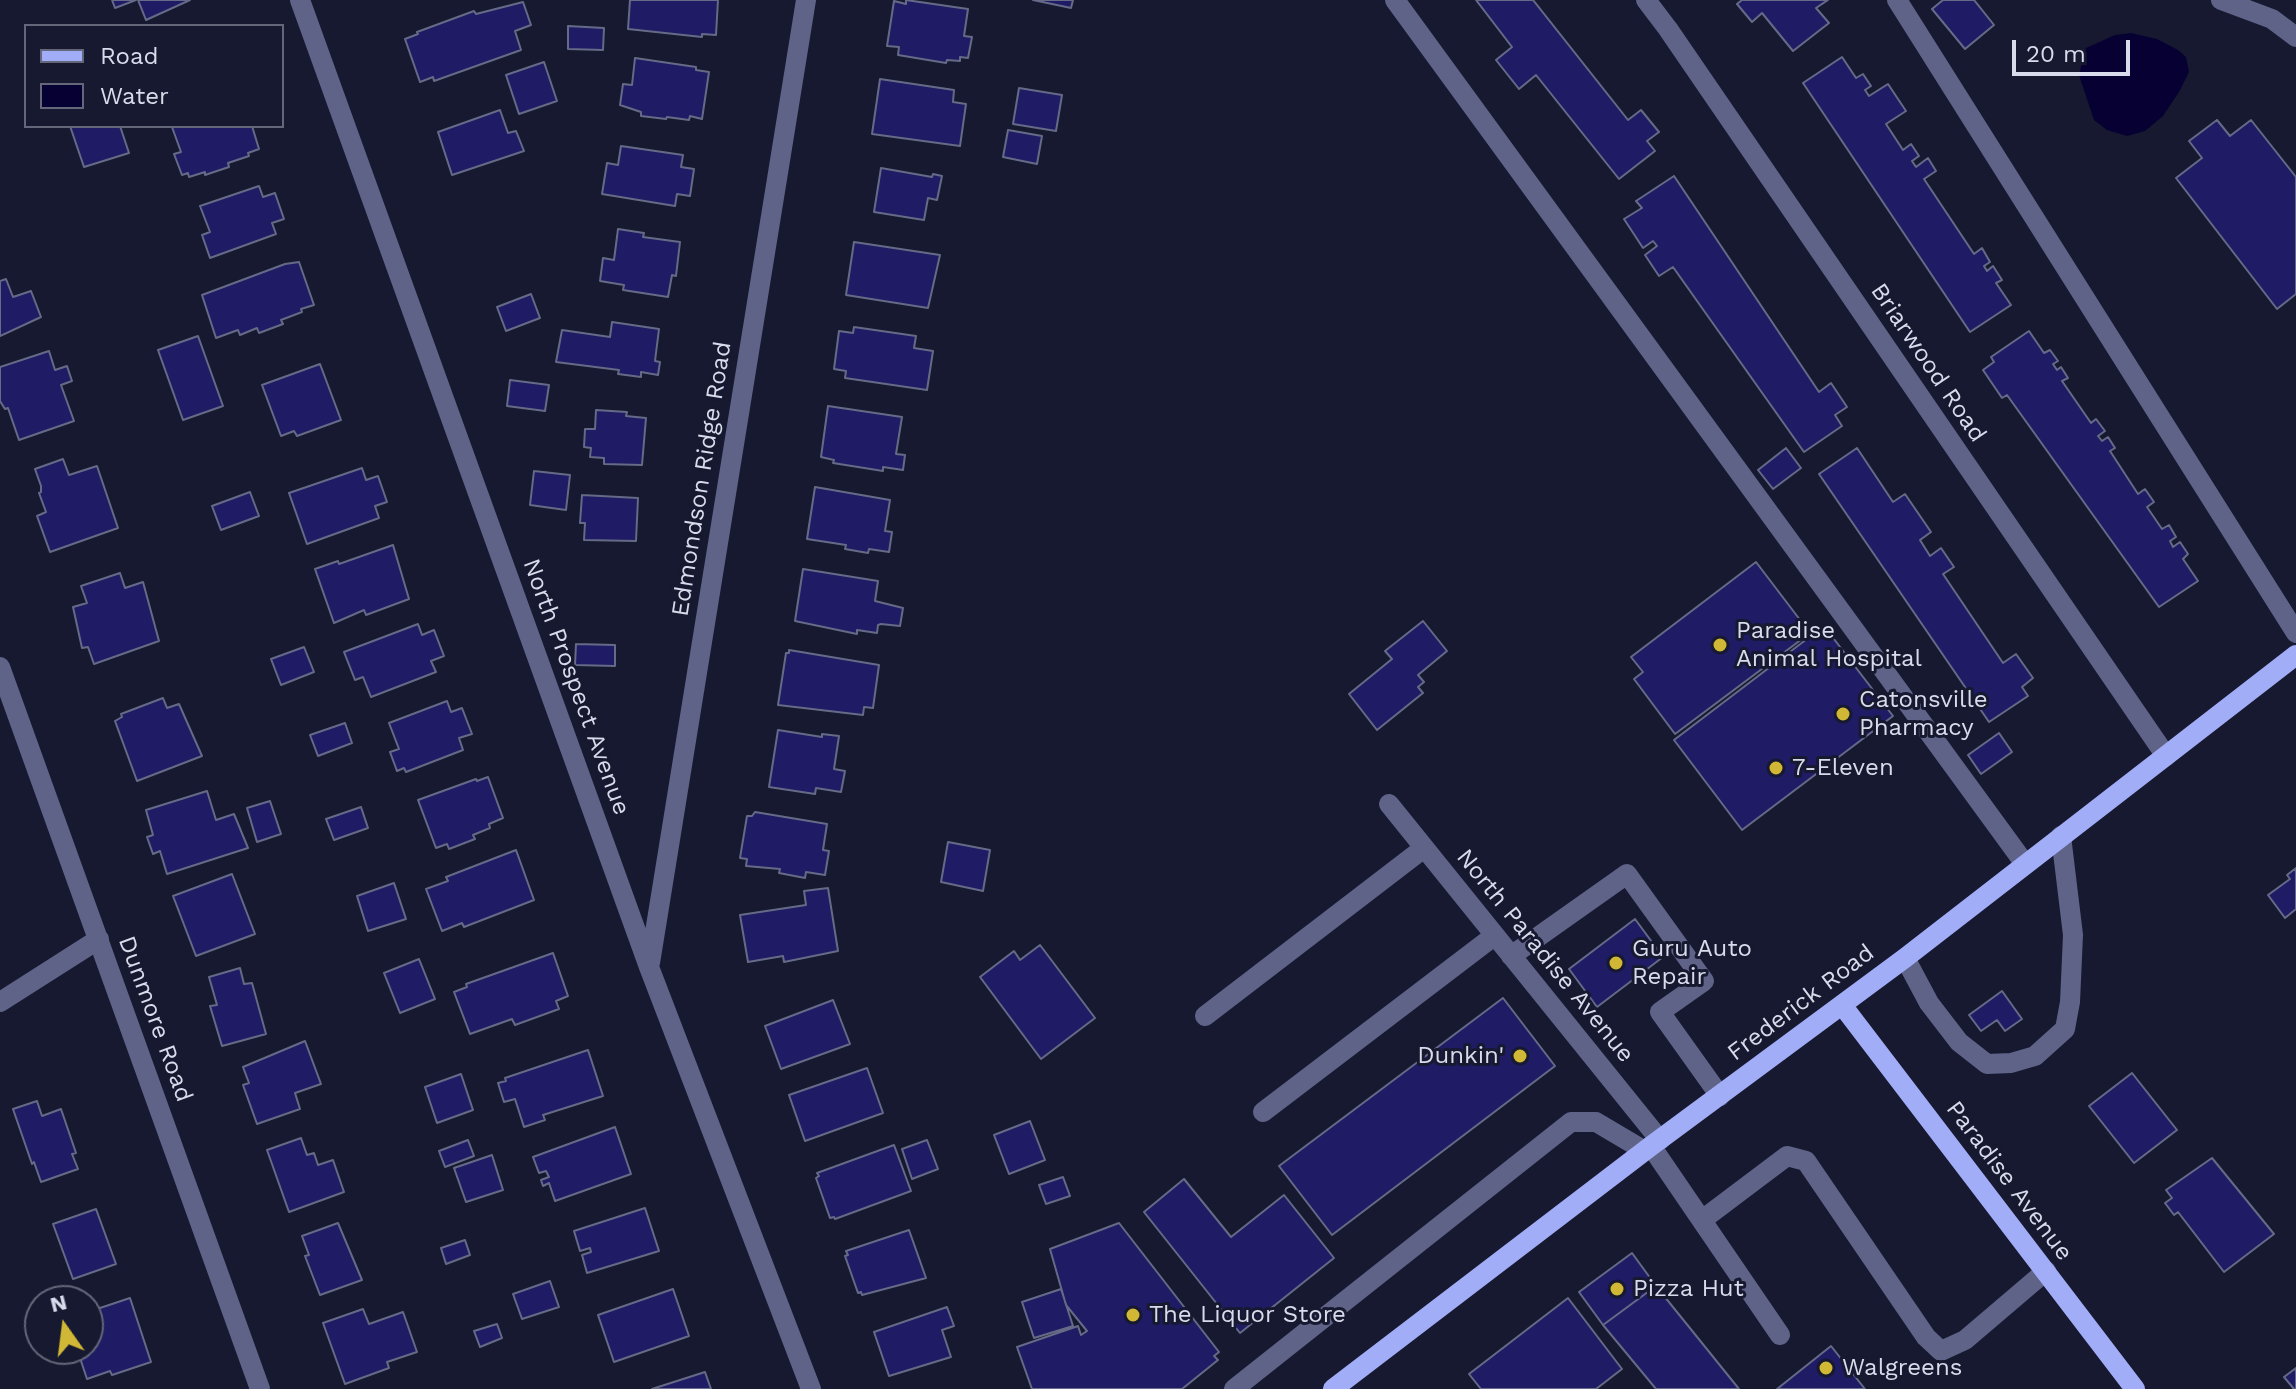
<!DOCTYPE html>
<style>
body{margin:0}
#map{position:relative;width:2296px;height:1389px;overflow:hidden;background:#16192f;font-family:"Work Sans",sans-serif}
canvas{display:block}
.legend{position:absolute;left:24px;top:24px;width:260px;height:104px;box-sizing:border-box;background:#16192f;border:2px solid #64677a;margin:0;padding:10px 14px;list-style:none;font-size:24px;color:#d8dbeb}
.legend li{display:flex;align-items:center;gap:16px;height:40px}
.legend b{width:40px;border:2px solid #64677a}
.north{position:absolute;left:24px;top:1285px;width:80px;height:80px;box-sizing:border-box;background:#16192f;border:2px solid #64677a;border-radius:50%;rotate:346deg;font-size:22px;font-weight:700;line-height:32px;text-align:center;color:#d8dbeb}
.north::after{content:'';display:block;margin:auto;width:28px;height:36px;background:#d1b736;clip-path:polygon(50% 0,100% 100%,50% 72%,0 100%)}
.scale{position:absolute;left:2012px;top:40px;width:118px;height:36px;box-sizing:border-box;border:4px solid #d8dbeb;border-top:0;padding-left:10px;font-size:24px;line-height:28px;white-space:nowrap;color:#d8dbeb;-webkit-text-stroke:6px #16192f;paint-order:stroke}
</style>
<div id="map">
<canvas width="2296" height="1389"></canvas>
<ul class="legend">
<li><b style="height:10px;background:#a2adf7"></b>Road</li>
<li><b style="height:22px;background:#070033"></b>Water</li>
</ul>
<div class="north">N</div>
<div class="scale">20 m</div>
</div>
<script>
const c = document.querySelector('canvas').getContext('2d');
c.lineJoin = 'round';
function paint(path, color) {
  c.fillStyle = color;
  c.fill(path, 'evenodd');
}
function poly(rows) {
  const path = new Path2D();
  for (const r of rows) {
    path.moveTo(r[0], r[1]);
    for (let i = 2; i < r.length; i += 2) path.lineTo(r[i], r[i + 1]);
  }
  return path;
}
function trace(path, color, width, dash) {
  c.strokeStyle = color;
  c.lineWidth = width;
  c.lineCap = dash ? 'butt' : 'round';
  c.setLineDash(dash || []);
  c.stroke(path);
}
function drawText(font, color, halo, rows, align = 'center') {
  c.font = font + ' "Work Sans",sans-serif';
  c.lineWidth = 6;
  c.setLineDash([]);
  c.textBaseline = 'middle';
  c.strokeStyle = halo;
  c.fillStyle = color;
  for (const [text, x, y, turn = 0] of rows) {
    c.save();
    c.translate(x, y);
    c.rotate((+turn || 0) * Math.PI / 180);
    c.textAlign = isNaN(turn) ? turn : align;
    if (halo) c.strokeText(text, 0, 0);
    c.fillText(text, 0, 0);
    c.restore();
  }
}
const water = poly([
 [2131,33,2157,39,2178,50,2186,57,2189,72,2179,92,2163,116,2145,131,2127,136,2107,130,2094,120,2079,75,2086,48,2115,35]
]);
const building = poly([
 [112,0,136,0,115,8,112,0],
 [138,0,190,0,146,20,138,0],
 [630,0,718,0,716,35,702,34,702,37,628,29,630,0],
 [906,0,968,9,964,36,972,37,968,58,960,57,960,61,947,60,946,63,898,55,899,47,887,46,894,1,906,4,906,0],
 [1033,0,1073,0,1071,8,1033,0],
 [1476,0,1533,0,1628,120,1641,110,1659,132,1647,141,1655,151,1619,179,1536,75,1519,89,1496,60,1512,47,1476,0],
 [1742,0,1828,0,1816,8,1829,23,1793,51,1762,13,1752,22,1737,4,1742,0],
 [1943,0,1974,0,1994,25,1965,49,1932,9,1943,0],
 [523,2,531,25,515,31,521,50,434,81,433,77,420,82,405,39,418,34,417,32,474,11,476,14,523,2],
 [568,26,604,28,603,50,568,49,568,26],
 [1842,57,1856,78,1863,74,1871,86,1865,90,1869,96,1888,84,1906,111,1886,124,1903,150,1911,144,1919,156,1912,161,1916,167,1928,158,1936,171,1924,179,1974,254,1982,248,1990,262,1984,266,1987,271,1993,266,2002,280,1996,283,2011,305,1970,332,1803,83,1842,57],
 [635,58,696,67,696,70,709,72,702,119,690,116,689,120,667,117,666,119,641,116,641,112,620,105,623,84,632,85,635,58],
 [544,62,557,101,519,114,506,75,544,62],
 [880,79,954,90,953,102,966,104,960,146,872,134,880,79],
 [1019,88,1062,95,1056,131,1013,124,1019,88],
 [500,110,508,133,516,131,524,151,452,175,438,132,500,110],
 [2217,120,2230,136,2251,120,2296,177,2296,294,2277,309,2176,178,2202,158,2189,141,2217,120],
 [70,126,120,126,129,153,84,167,70,126],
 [176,126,252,126,259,149,248,153,249,156,228,163,229,167,205,175,205,172,189,177,188,173,182,175,174,154,181,152,172,127,176,126],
 [1008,130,1042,136,1037,164,1003,157,1008,130],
 [621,146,683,155,681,167,694,169,690,196,677,194,675,206,602,194,607,163,618,165,621,146],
 [881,168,932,177,933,174,942,176,937,200,928,198,924,220,874,212,881,168],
 [1674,176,1819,392,1831,383,1847,407,1835,415,1842,426,1804,452,1673,267,1659,276,1645,255,1657,246,1653,241,1643,248,1624,219,1642,208,1636,201,1674,176],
 [259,186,263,197,275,193,284,219,272,223,276,234,210,258,202,235,210,232,200,206,259,186],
 [618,229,644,233,643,237,680,242,676,276,672,275,668,297,623,290,624,285,600,281,603,258,614,260,618,229],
 [854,242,940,255,928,308,846,295,854,242],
 [299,262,314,305,301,309,302,312,281,320,283,324,259,333,257,328,240,335,238,330,216,338,202,295,285,264,299,262],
 [6,279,13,297,31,291,41,317,0,336,0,281,6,279],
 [531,294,540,318,506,331,497,307,531,294],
 [612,322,659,329,655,361,660,362,658,375,641,372,641,377,618,374,619,370,556,362,562,330,610,337,612,322],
 [854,327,916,336,914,348,933,351,927,390,845,378,846,371,834,369,839,331,853,333,854,327],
 [2029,331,2044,353,2050,350,2058,361,2053,364,2057,370,2061,367,2068,378,2062,381,2091,423,2096,419,2105,431,2098,436,2102,441,2108,437,2115,448,2110,451,2138,494,2145,489,2154,502,2147,507,2162,529,2169,525,2176,537,2170,541,2173,547,2180,542,2188,554,2183,559,2198,581,2159,607,2007,395,2002,398,1983,370,1994,362,1991,357,2029,331],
 [198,336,223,406,183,420,158,350,198,336],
 [49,351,55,370,67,366,72,381,61,385,74,421,19,440,8,408,5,409,0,401,0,367,49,351],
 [320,364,341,420,297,436,294,431,281,436,262,385,320,364],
 [510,380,549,385,545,411,507,406,510,380],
 [828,406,902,417,896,454,905,455,903,470,883,467,883,471,833,463,834,460,821,457,828,406],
 [596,410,627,412,626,416,646,418,642,465,604,464,604,458,590,457,591,448,584,447,585,429,595,429,596,410],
 [1786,448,1801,468,1773,489,1758,470,1786,448],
 [1857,448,1893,502,1905,494,1931,532,1920,540,1930,556,1941,548,1954,567,1943,574,2003,663,2016,654,2033,678,2022,687,2028,696,1989,722,1819,474,1857,448],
 [63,459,69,475,97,466,118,528,50,552,37,516,46,512,39,493,41,492,41,486,35,469,63,459],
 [362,468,366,480,378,476,387,502,375,506,379,518,307,544,289,493,362,468],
 [534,471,570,475,566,510,530,505,534,471],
 [815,487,890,500,885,531,892,532,889,552,869,549,868,553,845,549,846,545,807,539,815,487],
 [250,492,259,516,221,530,212,506,250,492],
 [582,495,638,498,636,541,584,540,585,523,580,523,582,495],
 [393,545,409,599,366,615,364,610,334,623,315,569,338,561,339,564,393,545],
 [1756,562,1810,633,1675,734,1634,679,1643,672,1631,657,1756,562],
 [803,569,878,581,875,601,903,608,900,626,881,624,878,625,877,633,857,630,857,634,795,621,803,569],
 [120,573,125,588,143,582,159,641,94,664,88,647,82,648,73,607,87,603,81,586,120,573],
 [1423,621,1447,651,1418,675,1424,682,1418,687,1423,693,1377,730,1349,694,1392,659,1385,651,1423,621],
 [418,624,422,635,434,630,444,656,431,661,436,672,371,697,363,677,355,680,344,652,418,624],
 [1824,626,1893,716,1742,830,1674,740,1824,626],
 [576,644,615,645,615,666,575,665,576,644],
 [304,647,314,672,281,685,271,659,304,647],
 [789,650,879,665,873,708,864,707,863,715,778,705,786,653,789,653,789,650],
 [163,698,167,708,179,704,202,756,137,781,115,721,122,717,121,714,163,698],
 [447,701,451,712,462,708,472,734,459,738,463,750,406,772,404,768,397,771,390,752,399,749,389,723,447,701],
 [345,723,352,743,318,756,310,735,345,723],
 [778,730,822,737,822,734,839,736,834,769,845,771,841,792,816,788,815,794,769,787,778,730],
 [1999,733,2012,752,1981,774,1968,755,1999,733],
 [488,777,503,818,489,824,490,828,473,835,475,839,449,849,447,844,436,848,418,800,476,779,477,781,488,777],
 [207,791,216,820,234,814,248,848,167,874,160,851,153,854,147,837,153,835,146,810,207,791],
 [270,801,281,834,257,842,247,808,270,801],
 [361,807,368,828,334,840,326,819,361,807],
 [755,812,827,824,823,850,829,851,825,875,806,872,805,878,779,873,780,869,746,866,747,859,740,858,747,816,752,816,755,812],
 [948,842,990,850,983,891,941,882,948,842],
 [516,850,534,900,464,927,462,923,442,931,426,889,448,881,446,877,516,850],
 [2296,868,2296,909,2285,918,2268,895,2290,879,2287,875,2296,868],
 [232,874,255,934,196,956,173,896,232,874],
 [394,883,406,919,368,931,357,896,394,883],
 [828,888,838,951,784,962,783,956,748,962,740,915,806,905,804,891,828,888],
 [1635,919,1663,957,1597,1007,1569,969,1635,919],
 [1040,945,1095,1018,1041,1059,980,977,1014,951,1020,960,1040,945],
 [553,953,568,996,556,1001,559,1009,515,1025,512,1019,470,1034,454,992,467,987,466,984,553,953],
 [419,959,435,999,400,1013,384,973,419,959],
 [240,968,244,984,252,983,266,1034,222,1046,210,1006,217,1005,209,977,240,968],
 [2002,991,2022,1019,2005,1031,1997,1020,1981,1031,1969,1015,2002,991],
 [1503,998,1555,1066,1332,1235,1279,1166,1503,998],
 [833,1000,850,1044,781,1069,765,1026,833,1000],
 [305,1041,321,1084,295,1093,300,1109,257,1124,243,1085,249,1083,243,1067,305,1041],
 [588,1050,603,1096,543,1115,545,1120,524,1127,515,1099,504,1102,498,1083,506,1081,505,1078,588,1050],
 [867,1068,883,1113,805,1141,789,1095,867,1068],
 [2132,1073,2177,1130,2134,1163,2089,1106,2132,1073],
 [461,1074,473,1110,437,1123,425,1087,461,1074],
 [37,1101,42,1116,61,1109,76,1153,72,1154,78,1169,41,1182,34,1162,32,1164,13,1109,37,1101],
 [1030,1121,1045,1160,1009,1174,994,1135,1030,1121],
 [615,1127,631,1174,555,1201,549,1183,543,1186,541,1180,549,1177,546,1171,539,1173,533,1157,615,1127],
 [301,1138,307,1155,314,1153,318,1165,333,1160,344,1192,289,1212,267,1150,301,1138],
 [468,1140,474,1156,445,1167,439,1151,468,1140],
 [927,1140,938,1169,912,1179,902,1149,927,1140],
 [894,1145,911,1191,835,1219,834,1217,830,1218,816,1178,819,1176,817,1173,894,1145],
 [492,1155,503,1190,466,1202,454,1168,492,1155],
 [2212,1158,2274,1234,2224,1272,2178,1212,2174,1215,2165,1203,2172,1198,2166,1190,2212,1158],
 [1063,1177,1070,1196,1046,1204,1039,1185,1063,1177],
 [1184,1179,1231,1237,1284,1195,1334,1258,1240,1333,1144,1212,1184,1179],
 [645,1208,659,1251,587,1273,582,1255,591,1252,590,1248,580,1251,574,1231,645,1208],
 [96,1209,116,1264,73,1279,53,1224,96,1209],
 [338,1223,362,1280,320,1295,305,1256,309,1255,302,1236,338,1223],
 [1119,1223,1219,1352,1214,1356,1218,1360,1182,1389,1032,1389,1017,1347,1078,1326,1081,1335,1087,1331,1066,1305,1050,1249,1119,1223],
 [909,1230,926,1278,862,1295,861,1292,858,1293,845,1256,848,1255,846,1251,909,1230],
 [465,1240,470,1255,446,1264,441,1248,465,1240],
 [1632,1253,1656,1286,1603,1325,1579,1292,1632,1253],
 [550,1281,559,1307,522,1319,513,1294,550,1281],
 [1656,1286,1739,1389,1656,1389,1603,1325,1656,1286],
 [673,1289,689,1336,614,1362,598,1315,673,1289],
 [1061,1289,1073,1326,1034,1338,1022,1302,1061,1289],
 [130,1298,151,1362,112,1375,110,1371,87,1379,77,1349,88,1349,88,1315,95,1313,94,1310,130,1298],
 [1568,1298,1622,1369,1596,1389,1481,1389,1469,1374,1568,1298],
 [947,1307,954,1326,942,1330,951,1357,889,1376,874,1332,947,1307],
 [363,1309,369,1324,403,1312,417,1352,387,1362,389,1368,345,1384,323,1323,363,1309],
 [497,1324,502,1338,480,1347,474,1331,497,1324],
 [1831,1346,1865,1389,1777,1389,1831,1346],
 [2296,1368,2296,1389,2294,1389,2284,1377,2296,1368],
 [705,1372,711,1389,652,1389,705,1372]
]);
const minor = poly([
 [300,0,649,967,811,1389],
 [1395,0,2025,864],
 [1646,0,1668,29,2166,756],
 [1897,0,2296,633],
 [2221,0,2272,19,2296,37],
 [0,667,260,1389],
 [1389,804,1660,1140],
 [1511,956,1627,874,1704,981,1660,1012,1720,1096],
 [1905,958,1929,1003,1959,1042,1987,1064,2011,1063,2035,1056,2065,1029,2070,1002,2073,935,2061,836],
 [650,963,806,0],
 [0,1002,99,939],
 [1205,1016,1424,848],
 [1263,1112,1494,936],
 [1651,1146,1780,1335],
 [1702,1220,1787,1156,1806,1161,1926,1337,1941,1351,1965,1340,2046,1271],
 [1234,1389,1571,1122,1596,1122,1645,1151]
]);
const major = poly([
 [1842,1005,2135,1389],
 [1333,1389,1651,1146,1905,958,2296,655]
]);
const markers = [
 [1720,645,8,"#d1b736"],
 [1843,714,8,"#d1b736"],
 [1776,768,8,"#d1b736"],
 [1616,963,8,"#d1b736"],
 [1520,1056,8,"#d1b736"],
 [1617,1289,8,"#d1b736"],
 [1133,1315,8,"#d1b736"],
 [1826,1368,8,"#d1b736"]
];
const streetNames = [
 ["Briarwood Road",1928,363,56],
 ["Edmondson Ridge Road",702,479,-81],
 ["North Prospect Avenue",576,687,70],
 ["North Paradise Avenue",1545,956,51],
 ["Frederick Road",1801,1003,-37],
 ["Dunmore Road",155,1019,70],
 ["Paradise Avenue",2009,1181,53]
];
const poiNames = [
 ["Paradise",1736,631],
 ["Animal Hospital",1736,659],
 ["Catonsville",1859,700],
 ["Pharmacy",1859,728],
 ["7-Eleven",1792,768],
 ["Guru Auto",1632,949],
 ["Repair",1632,977],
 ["Dunkin'",1504,1056,"right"],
 ["Pizza Hut",1633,1289],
 ["The Liquor Store",1149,1315],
 ["Walgreens",1842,1368]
];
paint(water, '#070033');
paint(building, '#1f1b65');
trace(building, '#656a86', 2);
trace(minor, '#5e6387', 20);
trace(major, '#a2adf7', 20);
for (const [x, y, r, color] of markers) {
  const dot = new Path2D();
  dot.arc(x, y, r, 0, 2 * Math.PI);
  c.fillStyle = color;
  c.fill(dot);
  trace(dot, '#16192f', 3);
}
drawText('24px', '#d8dbeb', '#16192f', streetNames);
drawText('24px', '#d8dbeb', '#16192f', poiNames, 'left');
</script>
